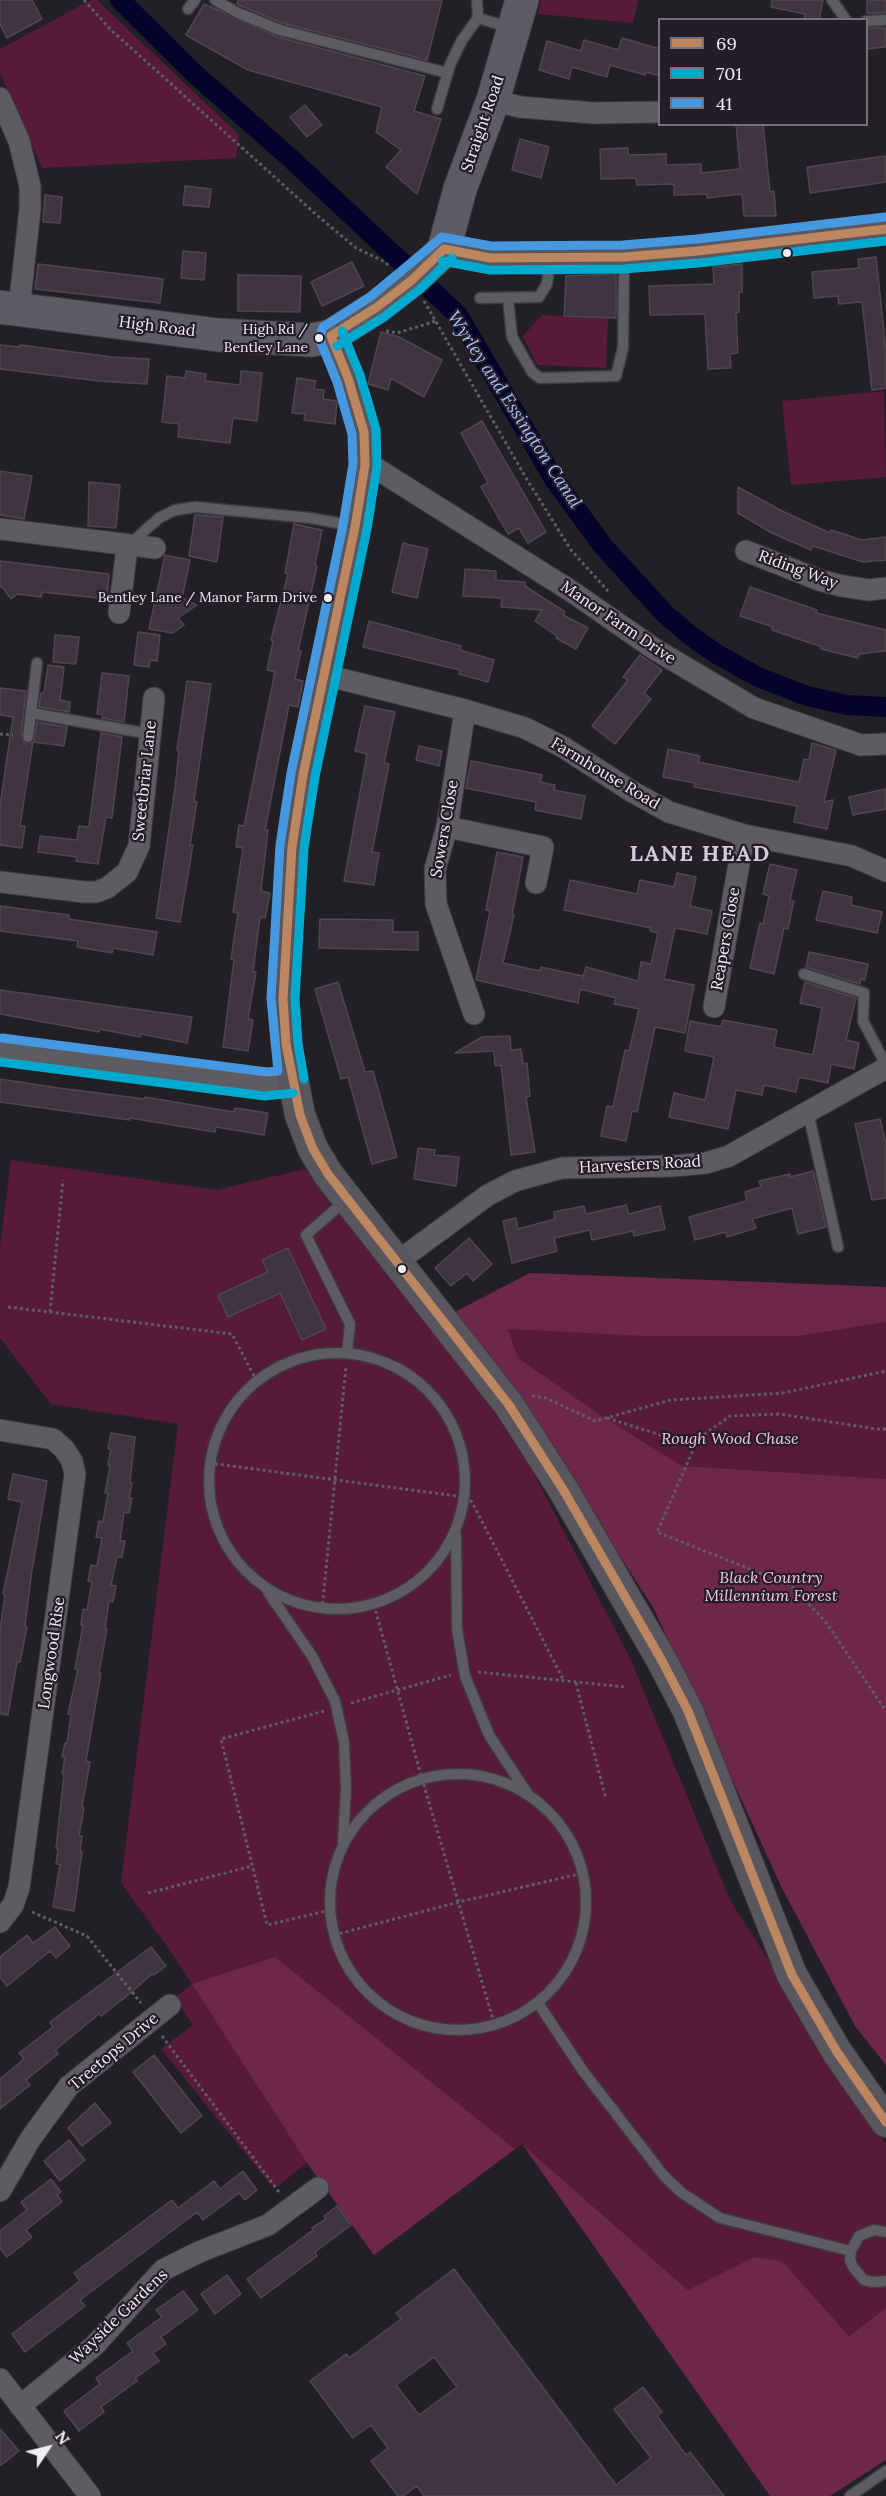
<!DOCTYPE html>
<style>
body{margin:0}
#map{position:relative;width:886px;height:2496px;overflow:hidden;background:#232025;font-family:Lora,serif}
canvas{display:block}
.legend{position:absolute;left:658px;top:18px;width:210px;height:108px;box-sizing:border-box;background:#231d28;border:2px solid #75707a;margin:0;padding:8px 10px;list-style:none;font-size:18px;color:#f1edf5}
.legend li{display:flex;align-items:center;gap:12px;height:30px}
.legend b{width:30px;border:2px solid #75707a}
.north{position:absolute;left:18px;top:2418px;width:60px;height:60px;-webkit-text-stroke:4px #231d28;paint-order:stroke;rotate:55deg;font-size:16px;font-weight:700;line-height:24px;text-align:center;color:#f1edf5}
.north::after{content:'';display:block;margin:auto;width:21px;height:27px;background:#f1edf5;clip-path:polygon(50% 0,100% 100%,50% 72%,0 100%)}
</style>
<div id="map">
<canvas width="886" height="2496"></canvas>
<ul class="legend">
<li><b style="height:8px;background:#bb8660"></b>69</li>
<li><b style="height:8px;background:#00a9ce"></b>701</li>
<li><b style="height:8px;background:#4699e1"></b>41</li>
</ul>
<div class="north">N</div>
</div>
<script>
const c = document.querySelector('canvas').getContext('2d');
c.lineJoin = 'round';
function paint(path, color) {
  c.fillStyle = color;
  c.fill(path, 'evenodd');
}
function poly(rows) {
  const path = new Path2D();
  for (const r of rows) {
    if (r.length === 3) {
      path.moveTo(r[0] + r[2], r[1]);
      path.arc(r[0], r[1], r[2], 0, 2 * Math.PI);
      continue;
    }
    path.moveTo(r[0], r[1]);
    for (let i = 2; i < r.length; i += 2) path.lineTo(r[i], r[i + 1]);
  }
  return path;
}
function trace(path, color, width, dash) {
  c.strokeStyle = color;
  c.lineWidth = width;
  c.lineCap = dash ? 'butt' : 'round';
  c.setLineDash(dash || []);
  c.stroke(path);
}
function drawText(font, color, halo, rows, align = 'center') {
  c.font = font + ' Lora,serif';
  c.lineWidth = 4.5;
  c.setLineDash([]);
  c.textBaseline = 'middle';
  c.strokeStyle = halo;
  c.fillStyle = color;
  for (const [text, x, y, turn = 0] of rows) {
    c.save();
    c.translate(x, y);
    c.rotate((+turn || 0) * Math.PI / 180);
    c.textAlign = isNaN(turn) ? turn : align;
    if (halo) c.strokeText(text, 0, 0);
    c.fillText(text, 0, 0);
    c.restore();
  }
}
const green = poly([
 [91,0,97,0,239,135,236,158,42,168,0,73,0,49],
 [541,0,638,0,633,23,538,14],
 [542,315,608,318,606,368,537,365,523,336],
 [884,391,886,477,791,485,782,401],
 [11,1160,216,1190,305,1169,509,1426,630,1658,730,1900,886,2144,886,2308,849,2336,782,2261,754,2257,688,2290,522,2144,374,2255,307,2163,274,2189,161,2049,193,2025,174,1998,192,1984,169,1949,121,1883,178,1424,51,1404,0,1338,0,1246],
 [530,1273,886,1287,886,2065,855,2026,782,1888,654,1609,514,1390,453,1313]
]);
const forest = poly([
 [530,1273,886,1287,886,1322,798,1336,645,1336,508,1329,518,1358,603,1417,682,1466,886,1479,886,2065,855,2026,782,1888,654,1609,514,1390,453,1313],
 [275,1957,515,2149,374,2255,307,2163,192,1984],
 [522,2144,688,2290,754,2257,782,2261,849,2336,886,2308,886,2460,830,2496,770,2496]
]);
const canal = poly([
 [120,0,196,75,288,156,458,315,554,479,603,546,665,614,691,636,715,653,758,677,807,696,847,705,886,707]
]);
const building = poly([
 [0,0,32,0,42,19,7,38,0,24,0,0],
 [238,0,442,0,427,60,282,23,241,6,237,4,238,0],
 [772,0,823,0,819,20,804,20,805,14,771,7,772,0],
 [867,0,886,0,886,13,867,13,867,0],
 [204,4,278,37,425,76,414,111,441,119,417,194,386,167,401,150,376,132,382,107,248,70,186,35,204,4],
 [867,28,886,28,886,47,867,49,867,28],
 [622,38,660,49,660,76,646,72,645,75,610,65,607,77,572,67,569,79,539,70,547,41,581,51,584,40,618,50,622,38],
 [305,105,322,125,307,137,290,117,305,105],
 [736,124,763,124,770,192,774,191,776,216,744,216,742,194,707,198,707,194,674,195,674,184,637,185,636,178,601,179,600,149,628,148,628,155,666,154,666,165,701,164,701,173,740,169,736,124],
 [520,139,549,147,541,178,512,170,520,139],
 [886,156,886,182,810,193,807,167,886,156],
 [185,186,211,189,209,207,183,205,185,186],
 [45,195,62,197,60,223,43,222,45,195],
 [183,251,206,253,204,280,181,278,183,251],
 [876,257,886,351,886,388,872,390,862,302,839,304,838,296,814,298,812,272,859,268,858,259,876,257],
 [352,262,364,286,322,306,311,282,352,262],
 [38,264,163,279,160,303,35,289,38,264],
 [742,264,742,292,739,292,739,312,736,313,738,353,730,354,731,368,708,369,705,314,650,315,649,286,714,284,713,267,742,264],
 [616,274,616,318,564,316,566,276,616,274],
 [238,275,301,276,300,312,238,311,238,275],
 [381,332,399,337,442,360,424,397,391,378,388,390,368,384,381,332],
 [0,345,20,347,20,345,112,357,149,359,147,384,99,381,0,369,0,345],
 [186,371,206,374,205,381,240,385,241,371,262,373,257,421,233,418,230,443,178,437,179,424,162,422,167,376,185,378,186,371],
 [297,378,316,381,314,389,324,390,323,399,337,401,335,424,304,420,305,414,292,413,297,378],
 [482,421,546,532,528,543,519,528,508,534,481,487,488,483,461,433,482,421],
 [0,471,32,476,24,519,0,515,0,471],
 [89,482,120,485,116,528,88,526,89,482],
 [738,487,782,511,830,533,831,530,862,540,886,537,886,560,863,562,813,546,811,550,772,533,738,513,738,487],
 [195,515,223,517,217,562,189,556,195,515],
 [294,524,322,530,315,565,317,566,298,651,301,651,295,679,303,681,298,707,289,705,265,830,268,830,261,891,270,893,265,918,260,917,253,972,256,972,248,1019,253,1020,248,1051,223,1047,234,959,231,959,238,913,233,912,243,848,236,847,239,825,244,826,275,672,267,670,273,641,271,640,288,574,285,573,294,524],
 [403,543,428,549,417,598,392,592,403,543],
 [165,555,190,560,182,598,197,605,178,618,184,625,173,633,149,629,165,555],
 [0,561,109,574,107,599,42,592,41,597,17,594,11,599,3,588,0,587,0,561],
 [465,569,496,571,496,580,525,582,525,586,565,612,563,615,588,628,576,649,556,638,557,636,535,621,542,610,501,607,502,598,463,596,465,569],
 [750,587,817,610,816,613,886,630,886,651,859,654,858,658,821,649,822,647,772,630,773,627,740,616,750,587],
 [369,621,461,646,460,650,494,660,488,682,459,674,460,670,363,647,369,621],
 [138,632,160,635,157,661,150,660,149,667,134,665,138,632],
 [55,635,79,637,76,664,53,662,55,635],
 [640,655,662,670,644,693,651,699,615,744,592,726,628,680,623,677,640,655],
 [48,665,64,667,60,700,70,702,69,712,39,707,41,693,44,693,48,665],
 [102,673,129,676,124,722,102,718,102,714,97,714,102,673],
 [187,681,211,684,194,801,197,802,190,845,193,845,180,922,156,918,175,788,179,751,177,750,187,681],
 [0,688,26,691,21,737,24,743,33,742,20,826,25,826,22,848,0,845,0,806,13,717,0,715,0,688],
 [365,706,395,712,384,763,389,764,372,852,379,853,374,885,344,881,367,754,355,751,365,706],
 [37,722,67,727,64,746,34,742,37,722],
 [101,733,122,737,112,818,106,817,98,864,76,861,77,857,38,852,40,836,77,840,79,826,89,827,101,733],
 [812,743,836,750,824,802,833,800,827,829,794,822,797,806,694,787,695,783,663,777,668,749,700,756,698,762,799,782,804,759,809,760,812,743],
 [419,746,442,751,439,766,416,760,419,746],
 [471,761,542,775,540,782,555,785,554,790,585,796,581,819,535,810,536,802,466,788,471,761],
 [886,789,886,809,853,815,849,797,886,789],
 [497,852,523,857,512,915,514,915,503,963,540,971,541,967,583,976,582,980,586,967,638,981,641,962,651,964,658,933,650,931,651,928,564,910,570,880,637,894,640,880,674,887,677,873,696,877,690,906,712,911,707,934,675,928,664,979,694,985,685,1033,655,1027,637,1112,632,1111,626,1141,601,1136,607,1106,613,1107,625,1050,629,1051,639,1009,614,1004,616,998,580,989,578,1003,476,980,490,911,486,910,497,852],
 [770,864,797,870,790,900,794,901,788,929,784,928,774,974,750,968,760,923,763,924,769,896,763,894,770,864],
 [823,891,852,897,851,905,882,912,877,933,816,920,823,891],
 [0,906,69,915,69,919,157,932,153,955,113,948,112,953,77,947,78,941,0,931,0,906],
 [320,919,393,920,393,932,418,932,418,950,319,948,320,919],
 [809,952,868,964,865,980,861,979,860,984,806,967,809,952],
 [338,982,365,1072,373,1071,397,1157,372,1164,348,1077,341,1079,315,989,338,982],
 [805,982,856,998,846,1040,859,1043,854,1069,831,1064,828,1083,799,1077,796,1092,764,1085,762,1095,736,1090,728,1129,669,1117,674,1093,705,1100,714,1057,685,1051,690,1021,721,1027,723,1020,777,1030,774,1047,813,1055,822,1008,800,1003,805,982],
 [0,990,192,1017,187,1043,141,1034,140,1037,100,1029,99,1032,0,1014,0,990],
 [510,1036,511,1050,521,1049,523,1064,527,1063,530,1096,526,1097,535,1152,511,1155,501,1065,495,1066,494,1051,455,1053,482,1037,510,1036],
 [0,1079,59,1088,145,1099,145,1097,234,1112,235,1108,268,1113,264,1135,216,1127,215,1132,130,1118,130,1120,0,1102,0,1079],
 [880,1119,886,1144,886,1198,872,1200,855,1124,880,1119],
 [418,1148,435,1150,434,1155,459,1157,456,1186,414,1179,418,1148],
 [813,1171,826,1227,798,1234,792,1208,752,1219,756,1228,727,1237,726,1232,695,1240,689,1217,747,1201,745,1192,761,1187,759,1181,790,1174,790,1177,813,1171],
 [626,1205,629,1214,660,1206,665,1229,634,1236,633,1231,592,1240,590,1230,554,1238,557,1251,512,1263,503,1221,516,1218,518,1229,555,1219,554,1212,584,1206,586,1214,626,1205],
 [469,1238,492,1264,473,1281,467,1273,451,1286,435,1268,469,1238],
 [288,1248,326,1329,302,1340,280,1293,228,1317,218,1295,268,1272,262,1260,288,1248],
 [111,1433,135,1437,130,1482,132,1483,129,1498,132,1498,129,1513,124,1512,120,1541,125,1541,122,1557,117,1557,111,1585,116,1586,113,1602,109,1601,105,1629,107,1629,99,1673,101,1673,86,1761,90,1762,82,1807,84,1808,79,1836,82,1836,80,1852,82,1852,74,1911,53,1907,60,1864,56,1864,58,1849,56,1848,64,1775,62,1774,65,1757,62,1757,65,1743,67,1743,71,1715,68,1714,78,1669,75,1669,83,1625,81,1625,83,1609,87,1610,92,1582,88,1581,91,1565,97,1566,102,1538,96,1537,99,1521,103,1522,108,1493,105,1493,110,1466,108,1465,111,1449,108,1449,111,1433],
 [13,1474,47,1481,31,1577,25,1626,27,1627,20,1662,17,1662,8,1715,0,1714,0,1630,5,1595,3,1594,22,1502,8,1499,13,1474],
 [55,1927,70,1946,56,1958,50,1951,7,1986,0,1977,0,1957,27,1935,33,1943,55,1927],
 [151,1947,166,1966,154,1975,152,1974,127,1996,101,2016,99,2014,55,2050,58,2054,26,2080,30,2085,0,2109,0,2079,24,2059,19,2053,53,2027,50,2022,151,1947],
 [154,2055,202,2116,181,2133,133,2072,154,2055],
 [95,2103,111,2123,82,2146,68,2128,95,2103],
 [69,2140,85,2160,60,2181,44,2161,69,2140],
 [243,2171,257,2190,245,2200,239,2193,203,2220,197,2212,80,2300,85,2306,25,2352,12,2334,80,2281,74,2273,172,2200,178,2208,214,2181,220,2189,243,2171],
 [51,2179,61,2192,57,2195,62,2202,26,2230,32,2237,7,2257,0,2248,0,2231,27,2210,21,2202,51,2179],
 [337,2206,351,2225,315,2252,317,2256,261,2298,247,2279,313,2230,312,2228,326,2219,324,2216,337,2206],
 [454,2269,616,2485,651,2458,614,2409,643,2387,662,2412,657,2416,686,2455,690,2452,724,2496,424,2496,417,2486,403,2496,398,2496,371,2461,388,2448,371,2425,353,2438,310,2381,346,2354,349,2358,401,2319,396,2313,454,2269],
 [434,2357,457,2387,419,2415,396,2385,434,2357],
 [227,2275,241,2294,215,2314,201,2294,227,2275],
 [183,2291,198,2310,161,2337,166,2344,153,2353,159,2361,135,2378,137,2381,101,2407,104,2412,79,2431,64,2411,100,2384,96,2378,133,2351,127,2343,162,2317,156,2310,183,2291],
 [0,2429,19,2451,0,2466,0,2429]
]);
const path = poly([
 [84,0,110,29,319,217,356,248,385,262,390,267],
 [424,301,526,478,571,550,608,591],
 [386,331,397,333,436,321],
 [0,734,13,735],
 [8,1307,232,1334,256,1380],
 [50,1312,63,1180],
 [532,1396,546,1398,595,1421,671,1400,783,1393,886,1371],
 [607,1418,673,1439,690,1443,697,1441],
 [886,1429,876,1429,780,1414,730,1416,698,1439,657,1532,790,1585,825,1621,886,1711],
 [209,1463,464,1497,472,1502,564,1681],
 [374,1605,422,1779,495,2026],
 [322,1610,346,1366],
 [478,1672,626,1687],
 [576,1683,606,1799],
 [351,1703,451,1675],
 [324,1711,221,1739,267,1925,330,1910],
 [148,1893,252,1866],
 [32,1912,87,1936,141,2003],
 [334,1935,459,1902,583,1873],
 [162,2036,279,2192]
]);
const lane = poly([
 [215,0,238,13,280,30,448,73],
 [477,0,478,18,511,28],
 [832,0,846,20],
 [188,9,195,0],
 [866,21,886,20],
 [437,109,450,65,462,40,478,18],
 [480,298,539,297,547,284,550,260],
 [508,298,512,337,532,372,540,378,616,376,623,348,624,260],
 [129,545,159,518,175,510,195,507,310,518,355,526],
 [31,713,150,734],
 [28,737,37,663],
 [804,974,864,993,863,1021,886,1065],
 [808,1112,838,1247],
 [345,1201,306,1235,350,1324,347,1353],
 [337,1481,128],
 [456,1534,457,1629,465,1676,489,1735,527,1793],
 [268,1592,312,1656,335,1701,344,1742,346,1788,343,1841],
 [458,1902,128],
 [538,2003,583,2071,664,2176,682,2193,720,2218,851,2251],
 [886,2232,874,2230,859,2236,851,2251,850,2260,853,2267,864,2280,873,2282,886,2281],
 [850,2496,886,2471]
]);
const street = poly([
 [0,98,19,141,30,186,30,209,19,309],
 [493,100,520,107,594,113,660,112],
 [365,465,377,469,571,591,656,650,754,708,861,745,886,744],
 [0,529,155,548],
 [746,551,819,580,842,586,869,590,886,588],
 [119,613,127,547],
 [325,675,465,710,525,728,563,747,631,791,669,812,744,835,852,856,886,871],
 [465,710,447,827,435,869,436,904,474,1014],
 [447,827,543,847,536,883],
 [0,882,84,892,96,892,107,888,127,872,139,846,154,698],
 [714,1007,744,835],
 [0,1050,267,1084,292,1081],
 [397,1262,488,1195,515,1181,562,1168,673,1166,706,1163,729,1156,886,1068],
 [0,1430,53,1439,64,1449,72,1461,75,1474,19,1888,13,1905,0,1922],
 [0,2191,31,2138,69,2086,170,2005],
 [0,2379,90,2496],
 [20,2406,94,2346,163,2270,199,2252,268,2225,318,2188]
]);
const secondary = poly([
 [444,249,490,258,550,259,624,257,698,251,886,229],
 [331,336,348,378,364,432,365,465,355,527,303,775,292,847,283,999,286,1044,300,1115,313,1149,328,1174,509,1405,564,1491,661,1659,688,1711,792,1975,837,2052,886,2122]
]);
const primary = poly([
 [436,258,444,249,460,189,493,100,522,0],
 [0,307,218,335,312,340,331,336,377,307]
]);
const primaryBridge = poly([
 [377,307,412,280,436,258]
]);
const bus1 = poly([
 [444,249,490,258,624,257,698,251,886,229],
 [331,336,348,378,364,432,365,465,355,527,303,775,292,847,283,999,286,1044,300,1115,313,1149,328,1174,509,1405,564,1491,661,1659,688,1711,792,1975,837,2052,886,2122],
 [331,336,377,307,412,280,444,249]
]);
const bus2 = poly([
 [442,261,490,270,624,269,699,263,886,241],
 [337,346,384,317,420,289,452,258],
 [0,1062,265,1096,293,1093],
 [304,1079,298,1043,295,999,304,848,315,777,367,529,377,466,376,429,360,375,342,331]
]);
const bus3 = poly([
 [2,1038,267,1072,278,1071,271,998,280,845,291,773,343,525,353,464,352,434,337,382,319,338,323,327,370,297,442,237,491,246,623,245,697,239,885,217]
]);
const markers = [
 [787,253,5,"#f1edf5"],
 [319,338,5,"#f1edf5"],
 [328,598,5,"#f1edf5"],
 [402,1269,5,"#f1edf5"]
];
const busNames = [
 ["High Rd /",308,330],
 ["Bentley Lane",308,348],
 ["Bentley Lane / Manor Farm Drive",317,598]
];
const streetNames = [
 ["Straight Road",483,124,-71],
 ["High Road",157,327,7],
 ["Riding Way",798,570,20],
 ["Manor Farm Drive",618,623,34],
 ["Farmhouse Road",605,774,31],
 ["Sweetbriar Lane",145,781,-84],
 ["Sowers Close",445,829,-80],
 ["Reapers Close",726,939,-80],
 ["Harvesters Road",640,1165,-3],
 ["Longwood Rise",52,1653,-82],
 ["Treetops Drive",114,2052,-40],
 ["Wayside Gardens",119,2317,-44]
];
const parkNames = [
 ["Rough Wood Chase",730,1439],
 ["Black Country",771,1578],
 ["Millennium Forest",771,1596]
];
const waterNames = [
 ["Wyrley and Essington Canal",514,410,57]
];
const districtNames = [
 ["LANE HEAD",700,855]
];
paint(green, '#571a38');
paint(forest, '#6d2748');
trace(canal, '#03032b', 20);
paint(building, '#413441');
trace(building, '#4c484c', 1.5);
trace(lane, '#3d3b40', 13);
trace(street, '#3d3b40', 23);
trace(secondary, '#3d3b40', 32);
trace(primary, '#3d3b40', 35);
trace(path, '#5f5d61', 3, [3, 3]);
trace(lane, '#5e5c60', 10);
trace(street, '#5e5c60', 21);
trace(secondary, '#59565d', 30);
trace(primary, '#5d5b63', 33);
trace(primaryBridge, '#3d3b40', 35, []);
trace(primaryBridge, '#5d5b63', 33);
trace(bus1, '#bb8660', 9);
trace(bus2, '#00a9ce', 9);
trace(bus3, '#4699e1', 9);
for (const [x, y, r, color] of markers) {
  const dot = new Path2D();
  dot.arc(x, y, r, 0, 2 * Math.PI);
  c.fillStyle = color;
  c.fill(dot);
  trace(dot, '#231d28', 2);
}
drawText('14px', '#f1edf5', '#231d28', busNames, 'right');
drawText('16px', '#f1edf5', '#231d28', streetNames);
drawText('italic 16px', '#f7c7d9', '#231d28', parkNames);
drawText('italic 18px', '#a1c0f9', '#231d28', waterNames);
c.letterSpacing = '1.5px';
drawText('bold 22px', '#d2cad9', '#231d28', districtNames);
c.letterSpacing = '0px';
</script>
